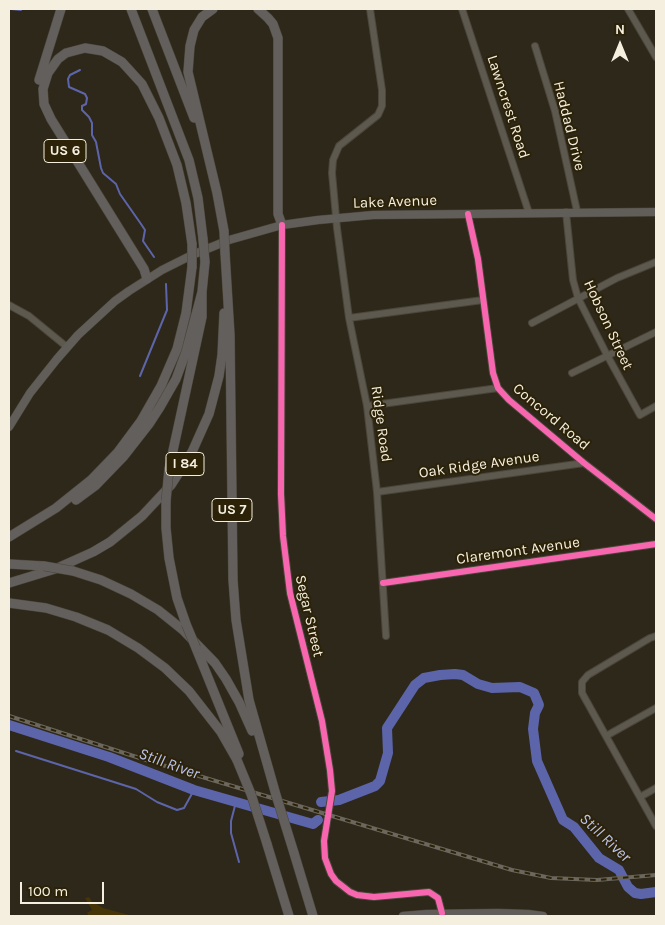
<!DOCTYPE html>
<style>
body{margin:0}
#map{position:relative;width:665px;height:925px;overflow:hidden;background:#2e281a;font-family:Karla,sans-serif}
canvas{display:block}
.frame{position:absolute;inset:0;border:10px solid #f5efdf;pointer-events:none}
.north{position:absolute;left:595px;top:20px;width:50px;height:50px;-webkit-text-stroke:4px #2c2208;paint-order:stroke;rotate:0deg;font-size:14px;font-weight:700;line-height:20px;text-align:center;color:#f5efdf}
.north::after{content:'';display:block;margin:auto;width:18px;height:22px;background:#f5efdf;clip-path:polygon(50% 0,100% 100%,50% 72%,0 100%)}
.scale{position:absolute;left:20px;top:882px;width:84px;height:22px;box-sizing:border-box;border:2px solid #f5efdf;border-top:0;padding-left:6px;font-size:15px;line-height:18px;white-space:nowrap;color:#f5efdf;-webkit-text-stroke:4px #2c2208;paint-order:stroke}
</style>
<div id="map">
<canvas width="665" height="925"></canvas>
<div class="frame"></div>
<div class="north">N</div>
<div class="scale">100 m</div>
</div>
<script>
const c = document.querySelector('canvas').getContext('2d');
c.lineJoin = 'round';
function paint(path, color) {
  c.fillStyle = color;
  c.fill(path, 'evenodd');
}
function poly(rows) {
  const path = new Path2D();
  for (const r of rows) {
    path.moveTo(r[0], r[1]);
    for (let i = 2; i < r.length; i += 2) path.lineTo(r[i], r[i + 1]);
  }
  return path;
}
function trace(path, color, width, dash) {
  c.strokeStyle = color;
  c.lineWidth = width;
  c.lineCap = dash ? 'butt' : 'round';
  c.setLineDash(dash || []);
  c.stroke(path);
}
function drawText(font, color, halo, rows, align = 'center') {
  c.font = font + ' Karla,sans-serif';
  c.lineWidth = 4;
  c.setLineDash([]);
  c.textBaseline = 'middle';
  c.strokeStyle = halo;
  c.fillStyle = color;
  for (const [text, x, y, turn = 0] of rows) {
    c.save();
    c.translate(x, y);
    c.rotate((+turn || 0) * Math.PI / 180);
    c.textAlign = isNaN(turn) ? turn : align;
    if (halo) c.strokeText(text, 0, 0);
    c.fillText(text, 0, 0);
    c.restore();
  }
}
const green = poly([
 [89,897,93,903,95,903,103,908,133,916,89,916,87,913,92,910,85,898]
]);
const stream = poly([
 [11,9,21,10],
 [80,70,70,75,68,79,69,87,85,94,87,98,86,104,82,106,82,110,89,117,92,123,92,135,96,142,101,168,103,173,116,184,120,194,141,224,145,230,143,241,154,257],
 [140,376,167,310,166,284],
 [16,751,136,789,157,802,177,810,184,808,194,790],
 [236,802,231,821,231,833,239,862]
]);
const river = poly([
 [9,725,109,757,194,790,313,824,318,820],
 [321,802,339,800,375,786,380,781,388,753,387,728,415,685,424,678,440,675,455,674,463,675,478,684,492,688,520,687,534,693,539,705,535,713,533,729,537,761,563,820,574,827,599,858,619,870,628,887,635,893,641,894,656,892]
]);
const minor = poly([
 [370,9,382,90,382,106,378,115,339,146,333,160,332,173,337,228,349,318,367,406,377,492,386,636],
 [462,9,529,213],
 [628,9,656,57],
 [535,46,555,111,577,211],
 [566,212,573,280,578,298,607,355,640,415,656,406],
 [468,214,478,259,493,373,498,388,509,400,584,463,656,519],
 [282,225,281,494,283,536,290,593,322,721,330,770,332,791,324,841,325,858,331,874,336,881,350,892,357,895,374,897,429,892,438,898,442,913],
 [9,305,29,316,67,347],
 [349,318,483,300],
 [532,323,617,278,656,262],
 [572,373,656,332],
 [367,406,498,388],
 [377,492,584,463],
 [383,583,656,544],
 [656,636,650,638,588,675,582,682,582,693,656,826],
 [606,736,656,708],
 [640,797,656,788]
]);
const major = poly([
 [9,427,30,393,57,359,78,335,115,301,129,291,162,270,192,255,229,240,282,225,318,220,373,215,656,212],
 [403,916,427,914,498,913,528,914,543,916]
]);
const highway = poly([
 [131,9,189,160,198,198,203,239],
 [152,9,194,118],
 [213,9,202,17,194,30,190,46,188,72,217,193,224,231],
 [258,9,268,18,273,24,278,38,278,214,282,225],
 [39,80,61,9],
 [225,253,230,335,233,580,236,620,249,700,276,795],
 [147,279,144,269,51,119,44,104,43,89,48,73,58,59,66,53,85,48,103,51,122,62,142,84,159,118,177,165,186,203,192,244],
 [169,469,202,317,202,292,205,262],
 [76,500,95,486,124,456,149,424,160,407,176,379,186,352,202,292],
 [166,501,166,528,169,558,177,598,186,624],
 [9,537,56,508,91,480,118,452,141,421,161,386,177,349,186,313,192,267],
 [9,564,44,566],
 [73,571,101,580,131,594,158,610,183,630,215,663,226,679,239,702,252,731],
 [9,583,55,569,93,552,110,542,142,516,171,485,192,452,209,414,219,376,222,355,224,313],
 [9,603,46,608,76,617,108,630,138,648,165,668,189,691,221,732,237,760],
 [196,648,239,754],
 [267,844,289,916],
 [294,853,313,916]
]);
const rail = poly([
 [9,716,149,761,512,870,551,878,597,880,656,875]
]);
const highwayBridge = poly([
 [224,231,225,253],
 [203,239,205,262],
 [192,267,192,244],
 [166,501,169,469],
 [44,566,73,571],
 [186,624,196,648],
 [237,760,251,794,267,844],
 [276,795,294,853]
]);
const cycleway = poly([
 [468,214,478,259,493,373,498,388,509,400,584,463,656,519],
 [282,225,281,494,283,536,290,593,322,721,330,770,332,791,324,841,325,858,331,874,336,881,350,892,357,895,374,897,429,892,438,898,442,913],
 [383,583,656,544]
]);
const shields = [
 [65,151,42],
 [185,464,38],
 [232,510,40]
];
const shieldNames = [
 ["US 6",65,151],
 ["I 84",185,464],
 ["US 7",232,510]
];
const streetNames = [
 ["Lawncrest Road",508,107,72],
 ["Haddad Drive",569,126,76],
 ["Lake Avenue",395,202,-2],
 ["Hobson Street",608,325,65],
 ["Concord Road",551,417,40],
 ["Ridge Road",381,424,82],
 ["Oak Ridge Avenue",479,465,-8],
 ["Claremont Avenue",518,551,-8],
 ["Segar Street",309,616,77]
];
const waterNames = [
 ["Still River",169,764,20],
 ["Still River",605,838,43]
];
paint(green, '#453507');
trace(stream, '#5d65aa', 2);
trace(river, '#5d65aa', 10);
trace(minor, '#4b453a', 8);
trace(major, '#4b453a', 9);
trace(highway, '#4b453a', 10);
trace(minor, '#5d594f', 6);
trace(major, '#615e59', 8);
trace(highway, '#625f5d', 9);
trace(rail, '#6b675d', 4);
trace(rail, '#2c2208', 2, [5.5]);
trace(highwayBridge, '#4b453a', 10, []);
trace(highwayBridge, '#625f5d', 9);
trace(cycleway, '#f766af', 6);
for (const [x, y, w] of shields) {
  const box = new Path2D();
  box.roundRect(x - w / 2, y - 11.5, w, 23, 4);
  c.fillStyle = '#2c2208';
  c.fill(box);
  trace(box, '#f5efdf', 1);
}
drawText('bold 14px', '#f5efdf', null, shieldNames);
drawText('15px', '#f5efdf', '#2c2208', streetNames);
drawText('italic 16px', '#bcc4ee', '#2c2208', waterNames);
</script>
